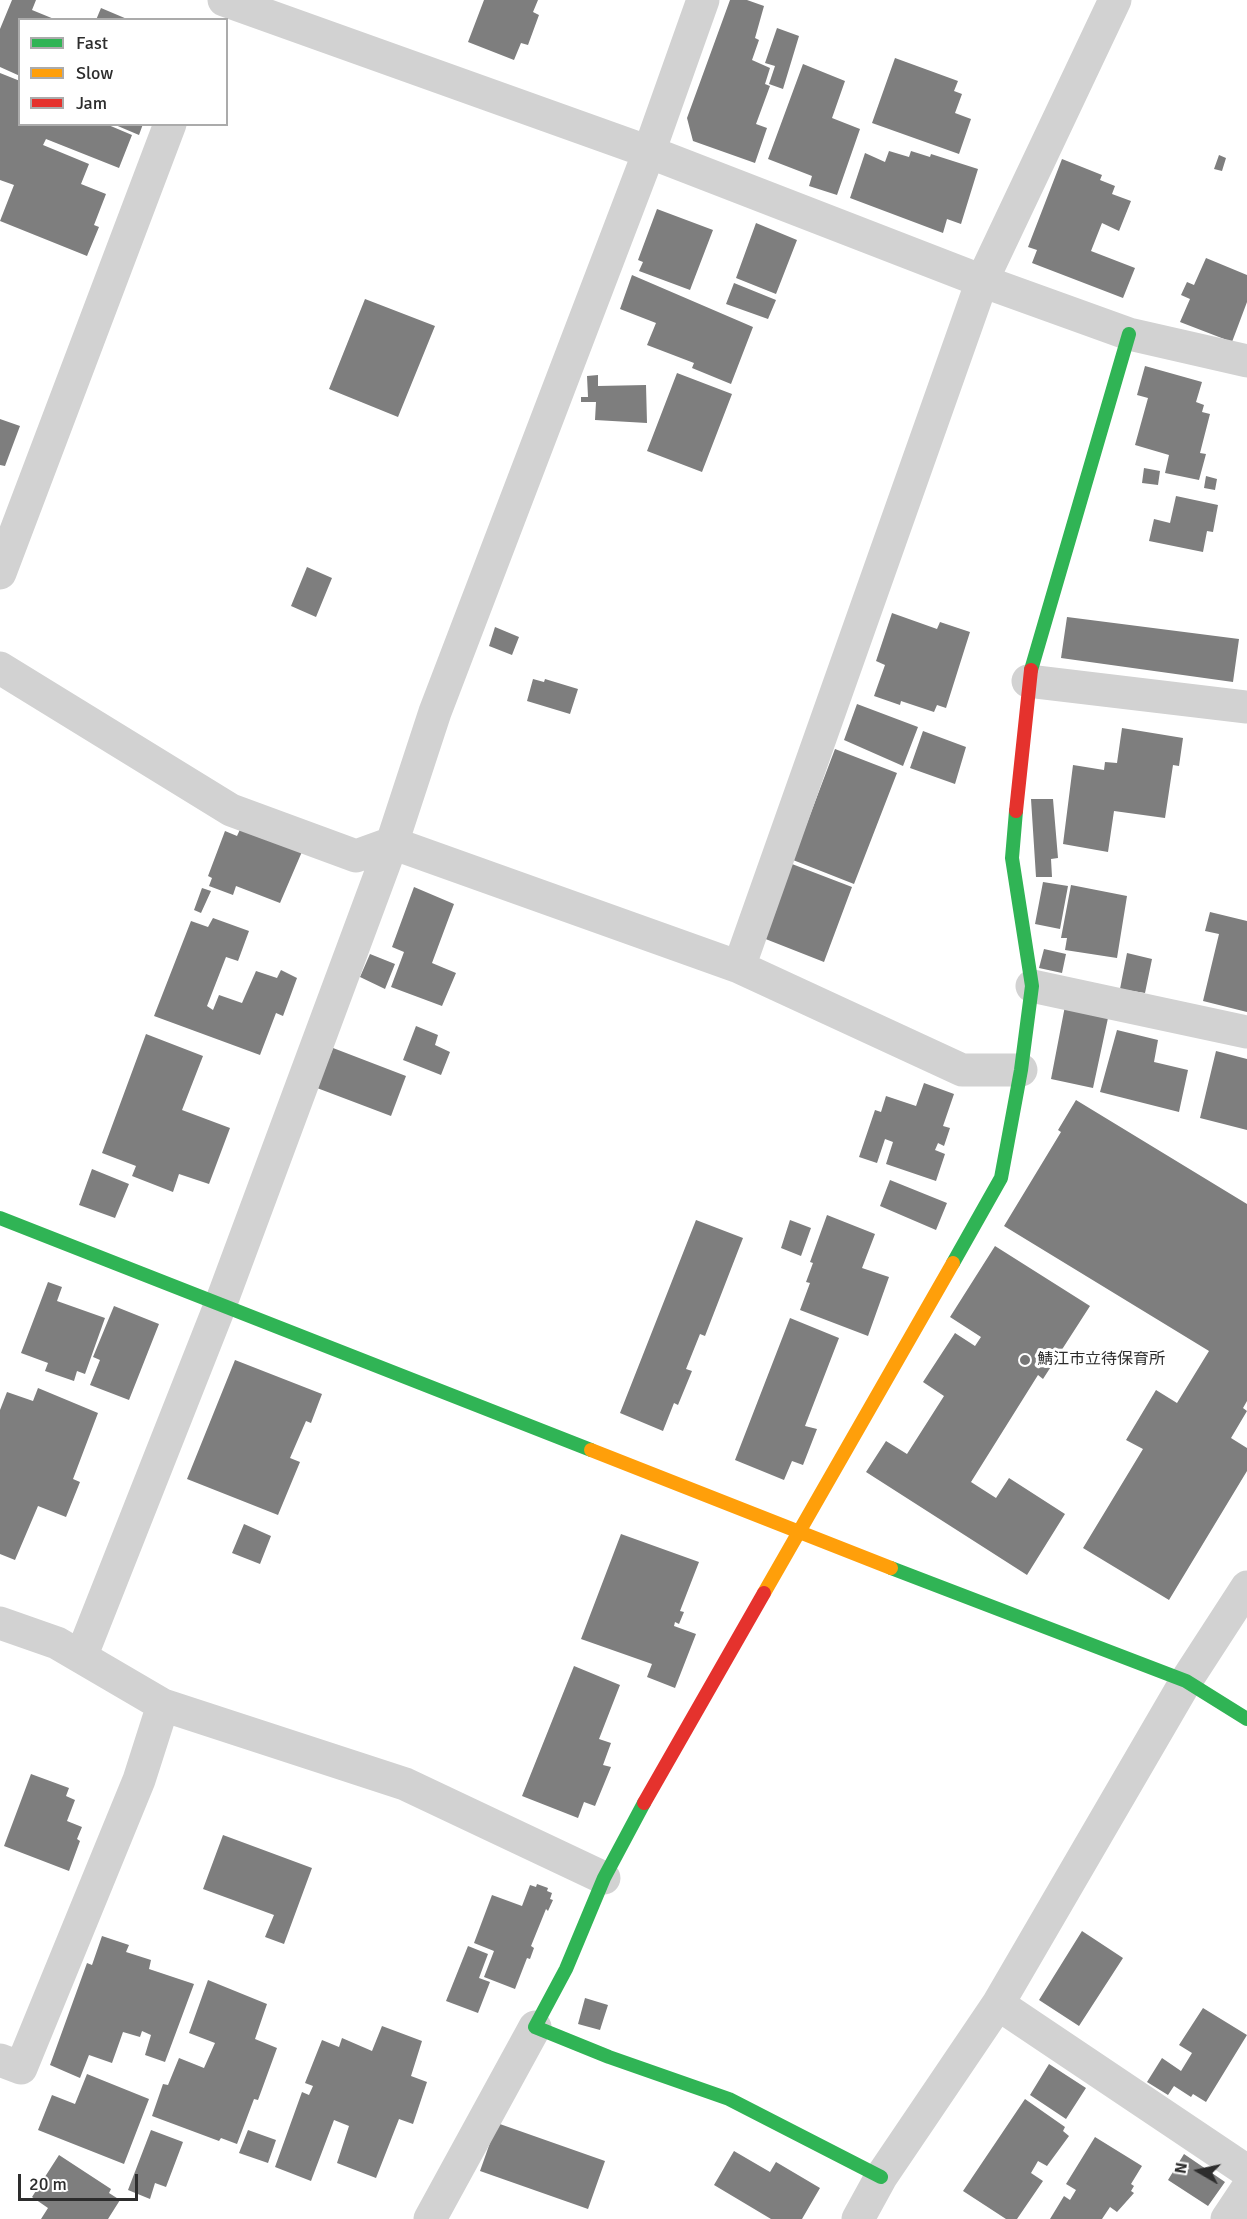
<!DOCTYPE html>
<meta charset="utf-8">
<style>
body{margin:0}
#map{position:relative;width:1247px;height:2219px;overflow:hidden;background:#fff;font-family:Signika,sans-serif}
canvas{display:block}
.legend{position:absolute;left:18px;top:18px;width:210px;height:108px;box-sizing:border-box;background:#fff;border:2px solid #ababab;margin:0;padding:8px 10px;list-style:none;font-size:18px;color:#2d2d2d}
.legend li{display:flex;align-items:center;gap:12px;height:30px}
.legend b{width:30px;border:2px solid #ababab}
.north{position:absolute;left:1169px;top:2141px;width:60px;height:60px;-webkit-text-stroke:4px #fff;paint-order:stroke;rotate:279deg;font-size:16px;font-weight:700;line-height:24px;text-align:center;color:#2d2d2d}
.north::after{content:'';display:block;margin:auto;width:21px;height:27px;background:#2d2d2d;clip-path:polygon(50% 0,100% 100%,50% 72%,0 100%)}
.scale{position:absolute;left:18px;top:2174px;width:120px;height:27px;box-sizing:border-box;border:3px solid #2d2d2d;border-top:0;padding-left:8px;font-size:18px;line-height:21px;white-space:nowrap;color:#2d2d2d;-webkit-text-stroke:4px #fff;paint-order:stroke}
</style>
<div id="map">
<canvas width="1247" height="2219"></canvas>
<ul class="legend">
<li><b style="height:8px;background:#30b455"></b>Fast</li>
<li><b style="height:8px;background:#ff9f0a"></b>Slow</li>
<li><b style="height:8px;background:#e5322d"></b>Jam</li>
</ul>
<div class="north">N</div>
<div class="scale">20 m</div>
</div>
<script>
const c = document.querySelector('canvas').getContext('2d');
c.lineJoin = 'round';
function paint(path, color) {
  c.fillStyle = color;
  c.fill(path, 'evenodd');
}
function poly(rows) {
  const path = new Path2D();
  for (const r of rows) {
    path.moveTo(r[0], r[1]);
    for (let i = 2; i < r.length; i += 2) path.lineTo(r[i], r[i + 1]);
  }
  return path;
}
function trace(path, color, width, dash) {
  c.strokeStyle = color;
  c.lineWidth = width;
  c.lineCap = dash ? 'butt' : 'round';
  c.setLineDash(dash || []);
  c.stroke(path);
}
function drawText(font, color, halo, rows, align = 'center') {
  c.font = font + ' Signika,"Noto Sans JP",sans-serif';
  c.lineWidth = 6;
  c.setLineDash([]);
  c.textBaseline = 'middle';
  c.strokeStyle = halo;
  c.fillStyle = color;
  for (const [text, x, y, turn = 0] of rows) {
    c.save();
    c.translate(x, y);
    c.rotate((+turn || 0) * Math.PI / 180);
    c.textAlign = isNaN(turn) ? turn : align;
    if (halo) c.strokeText(text, 0, 0);
    c.fillText(text, 0, 0);
    c.restore();
  }
}
const building = poly([
 [12,0,36,0,32,10,54,19,20,20,20,76,0,67,0,29],
 [484,0,538,0,533,12,539,15,528,45,521,43,514,60,468,42],
 [730,0,747,0,764,6,755,38,759,40,752,60,770,68,765,84,770,86,756,124,767,128,755,163,693,141,687,118],
 [101,8,127,19,127,20,96,20],
 [777,28,799,36,783,89,769,84,775,66,765,63],
 [895,58,958,81,954,91,962,94,955,113,971,119,959,154,872,123],
 [803,64,845,81,832,118,860,129,837,195,809,186,812,176,768,159],
 [0,73,20,81,20,124,106,124,132,135,119,168,46,139,43,145,89,164,81,184,106,194,94,225,99,227,87,256,0,221,14,185,0,180],
 [113,124,143,124,139,135],
 [889,151,909,157,911,151,930,157,931,154,978,169,961,224,947,219,943,233,850,198,865,153,885,162],
 [1219,155,1226,158,1222,171,1214,169],
 [1062,159,1102,175,1100,180,1115,186,1112,194,1131,201,1119,231,1102,223,1091,251,1135,268,1123,298,1032,263,1037,250,1028,247],
 [657,209,713,230,690,290,639,271,643,262,638,260],
 [756,223,797,240,776,294,736,278],
 [1206,258,1247,275,1247,302,1232,342,1180,322,1190,299,1181,295,1187,282,1194,285],
 [632,275,753,327,731,384,692,368,694,363,647,345,656,323,620,309],
 [734,283,776,300,768,319,726,304],
 [365,299,435,326,398,417,329,389],
 [1145,366,1202,382,1196,402,1204,405,1202,412,1210,414,1200,453,1206,454,1199,480,1165,473,1169,455,1135,445,1148,398,1137,395],
 [677,373,732,394,702,472,647,451],
 [598,375,598,386,646,385,647,423,595,420,596,402,581,402,581,397,588,397,587,376],
 [0,419,20,426,5,466,0,465],
 [1144,468,1160,471,1158,485,1142,483],
 [1206,476,1217,479,1215,490,1204,488],
 [1176,496,1218,505,1213,532,1207,531,1203,552,1149,541,1154,519,1170,523],
 [307,567,332,578,316,617,291,606],
 [892,613,937,629,940,622,970,632,946,708,937,705,934,712,901,701,900,705,874,696,885,665,876,661],
 [1067,617,1239,639,1233,682,1061,658],
 [495,627,519,637,512,655,489,646],
 [533,679,544,682,545,679,578,689,570,714,527,701],
 [857,704,918,727,903,766,844,740],
 [1122,728,1183,738,1179,766,1173,765,1165,818,1114,811,1108,852,1063,844,1073,765,1104,770,1105,762,1117,763],
 [923,731,966,747,955,784,910,768],
 [835,749,897,773,854,884,793,860],
 [1031,799,1053,799,1058,858,1051,859,1052,877,1036,877],
 [243,823,304,847,280,903,236,886,233,895,209,886,212,878,208,876,225,831,237,836],
 [792,864,852,887,824,962,763,938],
 [1043,882,1068,886,1060,929,1035,924],
 [1071,885,1127,896,1117,958,1065,950,1067,938,1061,938],
 [414,887,454,904,432,963,456,973,442,1006,391,987,404,952,392,947],
 [202,888,211,891,201,913,194,910],
 [1210,912,1247,921,1247,1012,1203,1001,1219,934,1205,931],
 [213,918,249,931,238,961,226,957,207,1006,213,1010,219,995,242,1003,256,971,277,978,281,970,297,978,283,1016,276,1013,260,1055,154,1016,191,921,208,927],
 [1044,949,1066,954,1062,973,1039,968],
 [1127,953,1152,959,1145,993,1120,989],
 [370,954,395,964,385,989,360,977],
 [1065,1006,1108,1018,1093,1088,1051,1079],
 [416,1026,438,1035,435,1045,450,1052,441,1075,403,1060],
 [1117,1030,1158,1040,1154,1062,1188,1070,1179,1112,1100,1092],
 [146,1034,203,1056,182,1110,230,1128,209,1184,179,1174,173,1192,132,1176,136,1166,102,1153],
 [333,1048,406,1076,391,1116,317,1088],
 [1216,1051,1247,1059,1247,1130,1200,1118],
 [924,1083,954,1094,943,1126,950,1128,944,1146,938,1143,935,1150,945,1154,936,1181,886,1164,893,1142,885,1139,877,1163,859,1157,875,1110,881,1112,886,1096,916,1106],
 [1076,1100,1247,1204,1247,1401,1243,1408,1247,1411,1231,1438,1247,1448,1247,1471,1169,1600,1083,1548,1143,1449,1126,1440,1156,1390,1177,1403,1209,1351,1004,1226,1061,1132,1058,1130],
 [92,1169,129,1184,115,1218,79,1205],
 [890,1180,947,1203,936,1230,880,1206],
 [827,1215,875,1234,862,1268,889,1277,868,1336,800,1310,810,1283,806,1282,813,1263,810,1262],
 [696,1220,743,1238,705,1336,700,1334,686,1369,692,1371,678,1405,674,1403,663,1431,620,1413],
 [790,1220,811,1228,801,1256,781,1248],
 [995,1246,1090,1306,1043,1379,1038,1375,971,1482,996,1498,1009,1478,1065,1514,1027,1575,866,1472,886,1441,907,1454,944,1396,923,1382,955,1333,975,1346,981,1337,950,1317],
 [48,1282,62,1287,57,1301,105,1318,85,1374,77,1371,74,1381,45,1371,48,1363,21,1353],
 [114,1306,159,1324,129,1400,90,1385,100,1360,93,1357],
 [790,1318,839,1338,805,1426,817,1429,803,1465,792,1461,784,1480,735,1460],
 [235,1360,322,1394,311,1423,306,1421,290,1458,300,1462,278,1515,187,1479],
 [38,1388,98,1413,73,1479,80,1482,66,1517,38,1506,15,1560,0,1554,0,1410,7,1392,33,1401],
 [244,1524,271,1536,260,1564,232,1553],
 [621,1534,699,1562,680,1611,684,1612,679,1624,675,1622,674,1626,696,1634,675,1688,647,1677,652,1664,581,1639],
 [574,1666,620,1685,599,1739,611,1743,603,1765,611,1767,595,1806,584,1802,578,1818,522,1796],
 [31,1774,69,1788,66,1796,75,1800,67,1821,82,1827,77,1839,80,1841,69,1871,4,1846],
 [223,1835,312,1868,284,1944,265,1937,274,1915,203,1889],
 [537,1884,548,1888,547,1891,552,1893,550,1899,553,1900,548,1911,546,1909,531,1946,534,1948,530,1959,527,1958,515,1989,484,1977,494,1951,474,1943,492,1895,522,1906,530,1885,536,1887],
 [1082,1931,1123,1958,1079,2026,1039,2000],
 [102,1936,129,1945,126,1952,151,1960,149,1969,194,1984,165,2062,145,2055,151,2035,142,2031,140,2037,123,2032,112,2063,89,2055,80,2078,50,2065,87,1963,92,1965],
 [468,1946,488,1954,479,1978,490,1982,478,2013,446,2001],
 [208,1980,267,2004,255,2039,277,2048,258,2100,254,2099,237,2144,221,2138,219,2141,152,2116,163,2084,168,2085,179,2058,204,2068,215,2043,189,2033],
 [585,1998,608,2005,600,2030,578,2024],
 [1203,2008,1247,2035,1206,2102,1193,2094,1191,2097,1174,2086,1168,2095,1147,2082,1162,2058,1181,2071,1192,2053,1179,2045],
 [382,2026,422,2041,411,2076,427,2082,413,2124,399,2119,376,2178,337,2163,349,2126,334,2120,311,2181,275,2167,302,2092,309,2095,313,2086,305,2083,322,2040,339,2047,342,2038,372,2051],
 [1049,2064,1086,2088,1066,2119,1030,2095],
 [87,2074,149,2099,124,2164,38,2130,52,2095,75,2104],
 [1025,2099,1065,2127,1063,2131,1069,2136,1047,2166,1038,2161,1031,2173,1043,2181,1017,2219,1006,2219,963,2191],
 [497,2123,605,2161,588,2209,480,2171],
 [151,2130,183,2142,166,2187,155,2183,150,2199,128,2190],
 [248,2130,276,2140,268,2163,239,2153],
 [1095,2137,1142,2166,1131,2184,1134,2186,1131,2191,1134,2193,1117,2212,1110,2207,1102,2219,1050,2219,1064,2196,1070,2200,1076,2190,1066,2184],
 [734,2151,770,2172,776,2162,820,2188,802,2219,771,2219,714,2185],
 [1184,2154,1225,2182,1208,2206,1168,2180],
 [59,2155,111,2189,109,2193,120,2200,108,2219,41,2219,48,2208,32,2197]
]);
const street = poly([
 [224,0,649,152,982,281,1129,334,1247,361],
 [0,573,170,124],
 [0,668,231,810,356,856,392,843,739,967,962,1070,1021,1070],
 [1028,681,1247,707],
 [739,967,982,281,1115,0],
 [1032,986,1247,1032],
 [0,1623,57,1643,163,1705,405,1784,604,1878],
 [81,1657,221,1303,392,843,435,712,649,152,703,0],
 [998,2004,1247,2171],
 [0,2060,21,2068,139,1780,163,1705],
 [430,2219,535,2027],
 [858,2219,881,2177,998,2004,1186,1681,1247,1587],
 [1227,2219,1247,2189]
]);
const fast = poly([
 [1031,670,1129,334],
 [0,1218,591,1450],
 [953,1263,1001,1178,1021,1070,1032,986,1012,858,1016,811],
 [891,1568,1186,1681,1247,1719],
 [644,1803,604,1878,566,1969,535,2027,609,2057,729,2099,881,2177]
]);
const slow = poly([
 [591,1450,891,1568],
 [764,1593,953,1263]
]);
const jam = poly([
 [1016,811,1031,670],
 [644,1803,764,1593]
]);
const markers = [
 [1025,1360,6,"#767676"]
];
const poiNames = [
 ["鯖江市立待保育所",1037,1360]
];
paint(building, '#7e7e7e');
trace(street, '#d2d2d2', 33);
trace(fast, '#30b455', 14);
trace(slow, '#ff9f0a', 14);
trace(jam, '#e5322d', 14);
for (const [x, y, r, color] of markers) {
  const dot = new Path2D();
  dot.arc(x, y, r, 0, 2 * Math.PI);
  c.fillStyle = color;
  c.fill(dot);
  trace(dot, '#fff', 2);
}
drawText('16px', '#2d2d2d', '#fff', poiNames, 'left');
</script>
